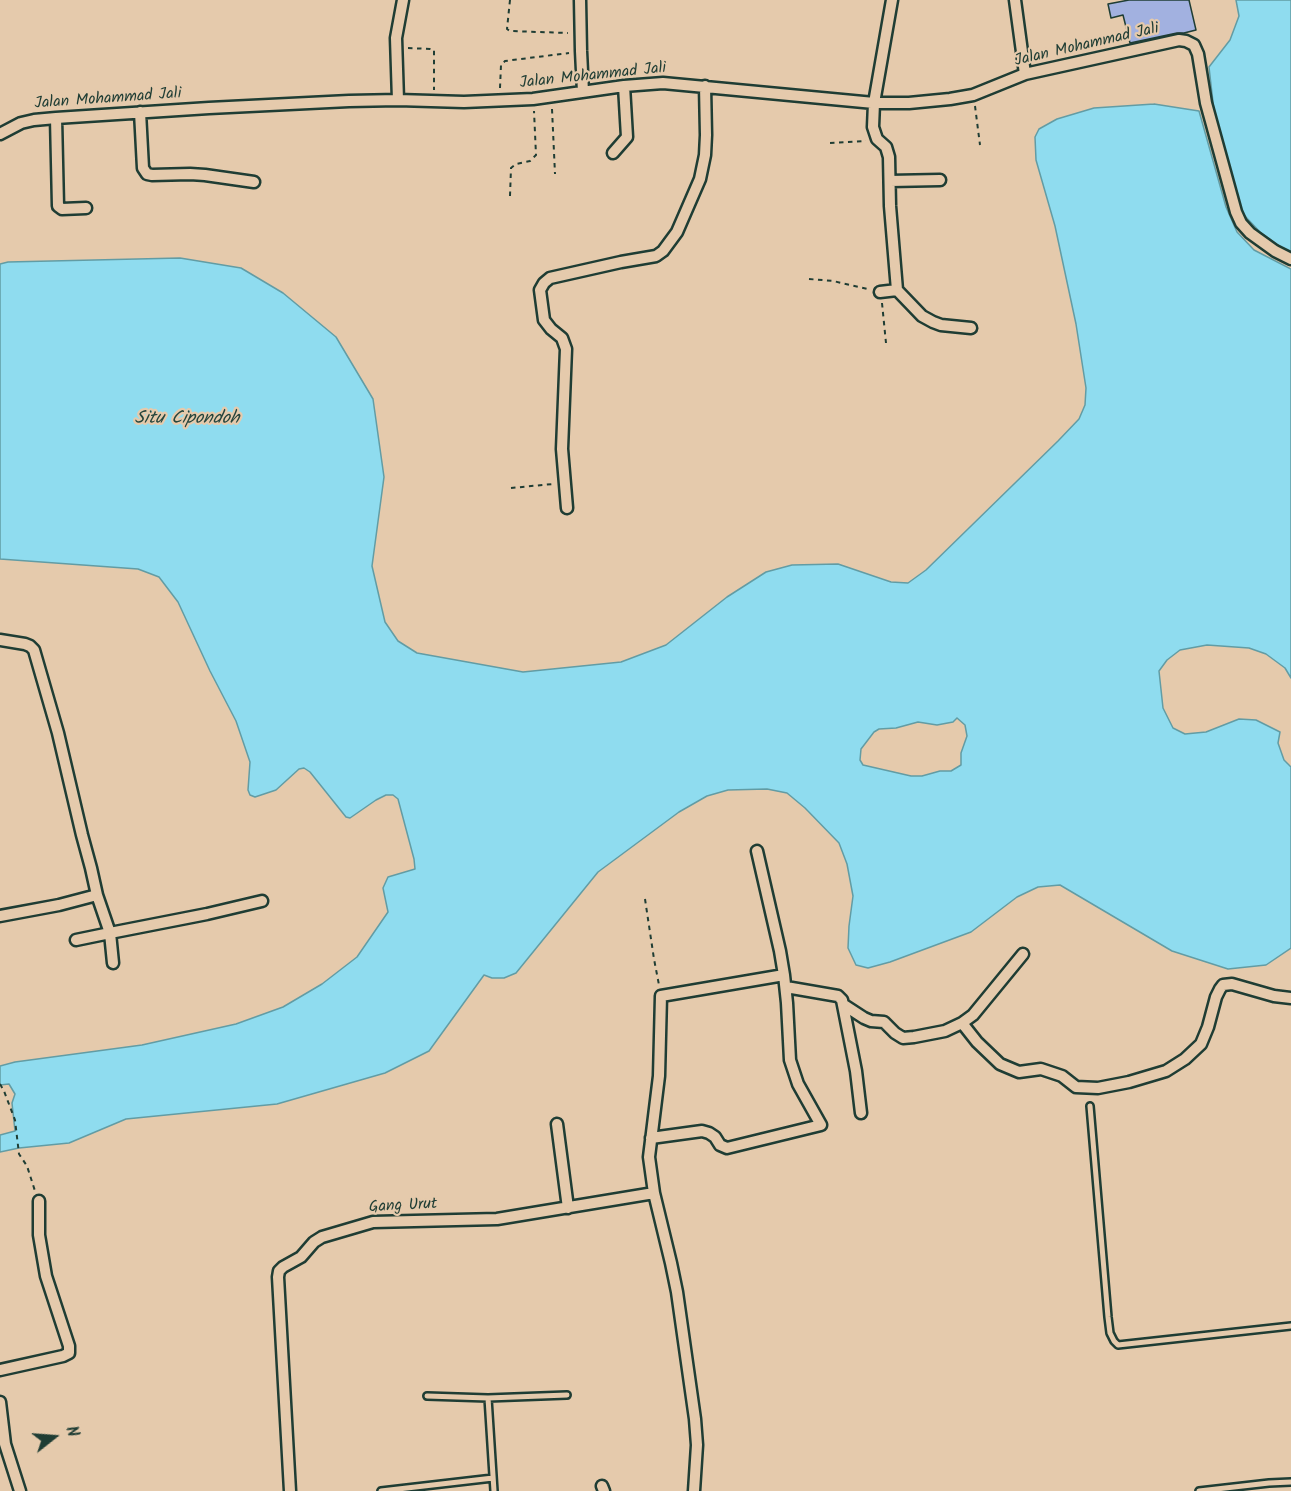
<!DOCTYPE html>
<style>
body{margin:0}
#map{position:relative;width:1291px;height:1491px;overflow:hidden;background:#e5caac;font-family:Kalam,sans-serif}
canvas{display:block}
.north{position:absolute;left:24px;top:1407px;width:60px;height:60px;-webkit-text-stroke:4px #e5caac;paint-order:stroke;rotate:73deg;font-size:16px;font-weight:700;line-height:24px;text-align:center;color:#1f3d34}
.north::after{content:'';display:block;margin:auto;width:21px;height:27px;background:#1f3d34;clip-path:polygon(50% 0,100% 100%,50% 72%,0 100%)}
</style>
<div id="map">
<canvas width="1291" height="1491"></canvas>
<div class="north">N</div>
</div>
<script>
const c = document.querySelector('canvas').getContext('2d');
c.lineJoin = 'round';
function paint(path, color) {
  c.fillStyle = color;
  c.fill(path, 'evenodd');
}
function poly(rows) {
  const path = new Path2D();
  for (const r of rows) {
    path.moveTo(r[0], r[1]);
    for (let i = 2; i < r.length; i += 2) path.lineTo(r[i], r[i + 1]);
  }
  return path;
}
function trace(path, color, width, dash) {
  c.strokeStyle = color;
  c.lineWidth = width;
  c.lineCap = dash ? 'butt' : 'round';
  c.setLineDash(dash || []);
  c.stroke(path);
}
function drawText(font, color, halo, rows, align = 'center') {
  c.font = font + ' Kalam,sans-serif';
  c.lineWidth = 4.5;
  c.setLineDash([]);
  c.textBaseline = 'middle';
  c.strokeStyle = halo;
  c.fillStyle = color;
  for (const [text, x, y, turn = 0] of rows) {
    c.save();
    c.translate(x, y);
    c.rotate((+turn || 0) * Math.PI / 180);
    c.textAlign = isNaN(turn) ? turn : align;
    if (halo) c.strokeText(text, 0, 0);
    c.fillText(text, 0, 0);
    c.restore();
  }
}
const water = poly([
 [1236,0,1291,0,1291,253,1282,248,1260,232,1243,214,1236,201,1214,111,1209,67,1230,40,1239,16,1236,0],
 [1154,104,1199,111,1226,207,1237,232,1254,250,1291,269,1291,678,1285,668,1266,654,1249,648,1207,645,1180,650,1167,660,1159,671,1163,708,1173,728,1185,734,1206,732,1239,719,1256,720,1280,732,1278,743,1284,760,1291,767,1291,948,1266,965,1228,969,1172,951,1060,885,1038,887,1017,897,971,932,890,962,868,968,856,965,848,948,849,926,853,896,847,864,839,843,805,808,787,793,767,789,728,790,707,796,679,812,598,872,516,973,504,978,492,978,484,975,429,1051,385,1073,277,1104,126,1119,69,1143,19,1148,0,1152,0,1135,15,1131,12,1103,15,1094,9,1084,0,1085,0,1066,15,1062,142,1045,236,1024,283,1007,322,984,357,957,388,912,383,888,388,877,415,869,414,859,398,799,393,795,386,795,376,800,350,818,346,817,310,772,304,768,299,769,276,790,255,797,250,795,248,790,250,762,236,721,210,671,178,602,159,577,138,569,0,559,0,264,8,262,180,258,241,268,283,293,336,337,373,399,384,477,372,566,385,622,398,641,417,653,523,672,621,662,666,645,727,597,766,572,792,565,838,564,891,582,908,583,926,570,1058,441,1079,419,1085,405,1086,388,1076,324,1055,226,1036,160,1035,137,1039,129,1057,119,1094,108,1154,104],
 [957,718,965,725,967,736,961,753,961,765,951,771,940,771,922,776,911,776,863,765,860,760,861,749,874,732,879,729,896,728,918,722,937,725,953,722,957,718]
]);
const building = poly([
 [1129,0,1189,0,1196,30,1184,33,1177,33,1130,43,1123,15,1111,18,1108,4,1129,0]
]);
const path = poly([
 [510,0,507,29,510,31,568,33],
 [408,48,430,49,434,50,434,90],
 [500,88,501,65,505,61,569,53],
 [975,106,980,145],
 [552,109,555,174],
 [830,143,866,141],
 [510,196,511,168,516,164,530,161,536,155,534,111],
 [809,279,833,281,868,289],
 [882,303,886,343],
 [511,488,553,484],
 [645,899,654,959,659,985],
 [0,1084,4,1091,15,1120,19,1154,27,1166,35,1191]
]);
const service = poly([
 [1090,1106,1108,1317,1110,1333,1114,1341,1118,1345,1291,1326],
 [427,1396,488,1398],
 [381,1491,493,1478],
 [494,1491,488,1398,567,1395],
 [1199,1491,1269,1483,1291,1482]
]);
const minor = poly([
 [580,0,581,51,583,92],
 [1015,0,1025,74],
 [398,100,396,38,403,0],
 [140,112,143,168,147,174,152,175,190,174,205,175,254,182],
 [56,118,58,206,62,209,86,208],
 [0,134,21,123,34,120,56,118,209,108,349,101,398,100,464,102,533,99,624,86,663,83,874,103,909,103,950,99,973,95,1025,74,1179,40,1186,41,1194,45,1198,54,1206,103,1236,212,1241,223,1250,233,1275,251,1291,259],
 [613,153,627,137,624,86],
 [890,181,940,180],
 [897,290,922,316,933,322,941,325,971,328],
 [880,292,897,290,890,206,889,157,886,147,877,139,873,127,874,103,892,0],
 [567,508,562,449,566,349,562,338,551,329,544,320,540,290,544,283,550,278,621,262,656,256,663,251,677,232,700,179,705,155,706,135,705,86],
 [0,640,25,644,30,646,34,650,58,733,82,835,91,868,97,895,110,933,207,914,262,901],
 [0,916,59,905,97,895],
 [76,940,110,933,113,963],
 [786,987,838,996,842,1000,856,1071,861,1113],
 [844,1005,864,1018,871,1021,884,1022,895,1033,903,1038,914,1037,945,1031,962,1023,973,1015,1023,954],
 [962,1023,977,1042,1000,1064,1019,1072,1041,1069,1062,1076,1076,1087,1098,1088,1129,1082,1166,1071,1185,1059,1201,1044,1208,1027,1216,997,1220,989,1223,985,1232,984,1274,996,1291,998],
 [557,1124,568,1208],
 [651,1138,702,1131,709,1133,715,1137,720,1145,727,1148,821,1125,798,1084,790,1060,787,1003,784,975],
 [0,1370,63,1356,69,1353,69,1346,46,1276,39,1235,39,1201],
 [0,1402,5,1444,20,1491],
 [602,1486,604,1491],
 [290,1491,278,1277,279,1271,283,1267,301,1257,314,1242,322,1237,373,1222,497,1219,654,1193],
 [694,1491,697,1445,695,1419,677,1292,671,1263,654,1193,649,1157,659,1076,661,996,784,975,780,951,757,851]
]);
const streetNames = [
 ["Jalan Mohammad Jali",1087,46,-13],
 ["Jalan Mohammad Jali",593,77,-6],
 ["Jalan Mohammad Jali",108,100,-4],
 ["Gang Urut",403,1207,-3]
];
const waterNames = [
 ["Situ Cipondoh",187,420]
];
paint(water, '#8fdcef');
trace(water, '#629ca4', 1.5);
paint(building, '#a2b1e0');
trace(building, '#1f3d34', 1.5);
trace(service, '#1f3d34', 10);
trace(minor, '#1f3d34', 15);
trace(path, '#1f3d34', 2, [4.5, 4.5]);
trace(service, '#e5caac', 5);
trace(minor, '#e5caac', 10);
drawText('16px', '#1f3d34', '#e5caac', streetNames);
drawText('italic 18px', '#25453d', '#e5caac', waterNames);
</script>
